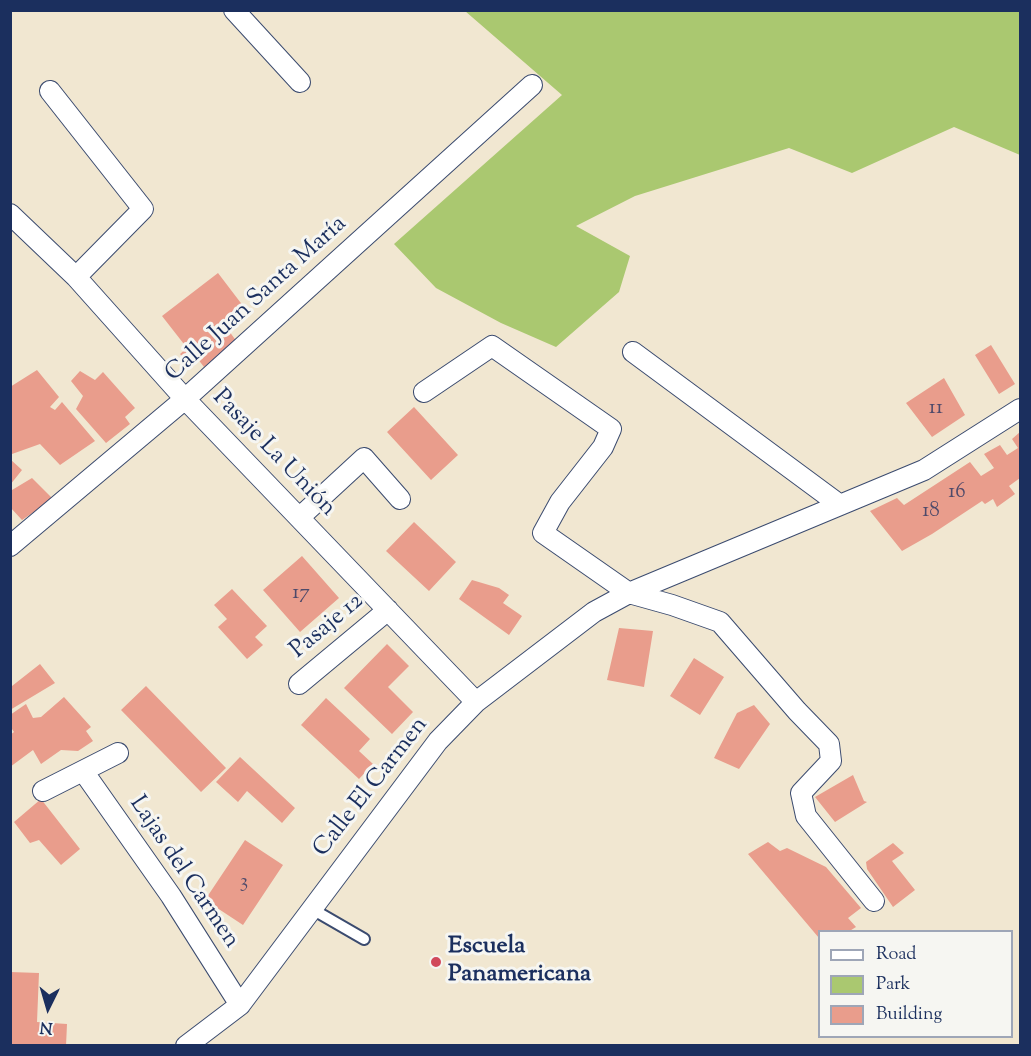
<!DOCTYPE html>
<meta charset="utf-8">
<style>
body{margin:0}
#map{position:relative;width:1031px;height:1056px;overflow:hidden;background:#f1e7d1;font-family:"Sorts Mill Goudy",serif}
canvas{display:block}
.frame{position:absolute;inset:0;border:12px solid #1b2f5e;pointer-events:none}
.legend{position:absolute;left:818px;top:930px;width:195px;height:108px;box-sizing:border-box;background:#f6f6f2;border:2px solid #9ea6b7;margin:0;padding:8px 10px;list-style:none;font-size:18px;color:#1b2f5e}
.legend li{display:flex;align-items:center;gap:12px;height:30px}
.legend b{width:30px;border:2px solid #9ea6b7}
.north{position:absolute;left:18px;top:978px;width:60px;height:60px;-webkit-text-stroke:4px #f6f6f2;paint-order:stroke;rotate:185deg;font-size:16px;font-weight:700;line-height:24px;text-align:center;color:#1b2f5e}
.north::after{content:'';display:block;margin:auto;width:21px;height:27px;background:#1b2f5e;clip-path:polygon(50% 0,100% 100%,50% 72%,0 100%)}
</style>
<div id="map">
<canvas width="1031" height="1056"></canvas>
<div class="frame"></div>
<ul class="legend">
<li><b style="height:8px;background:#fff"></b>Road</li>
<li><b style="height:16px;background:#aac870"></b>Park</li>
<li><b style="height:16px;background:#e99d8c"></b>Building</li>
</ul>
<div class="north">N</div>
</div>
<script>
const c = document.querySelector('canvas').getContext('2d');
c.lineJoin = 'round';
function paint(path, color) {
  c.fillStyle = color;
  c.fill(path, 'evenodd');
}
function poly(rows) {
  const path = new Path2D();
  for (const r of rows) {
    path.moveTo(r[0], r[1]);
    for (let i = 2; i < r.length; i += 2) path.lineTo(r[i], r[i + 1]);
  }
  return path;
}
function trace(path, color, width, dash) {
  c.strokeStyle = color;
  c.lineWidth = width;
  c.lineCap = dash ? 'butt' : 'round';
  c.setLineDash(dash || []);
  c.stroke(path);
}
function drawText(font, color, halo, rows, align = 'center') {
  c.font = font + ' "Sorts Mill Goudy",serif';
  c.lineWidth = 6;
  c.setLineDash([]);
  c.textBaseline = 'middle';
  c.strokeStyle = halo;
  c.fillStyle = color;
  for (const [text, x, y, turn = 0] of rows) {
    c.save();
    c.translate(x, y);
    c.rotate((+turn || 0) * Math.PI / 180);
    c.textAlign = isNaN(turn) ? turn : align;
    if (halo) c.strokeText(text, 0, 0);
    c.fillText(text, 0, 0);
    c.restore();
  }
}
const green = poly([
 [465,11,1020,11,1020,155,954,127,852,173,789,148,635,196,576,226,630,256,619,292,556,347,501,323,436,288,394,244,562,95]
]);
const building = poly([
 [218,273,250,315,229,331,237,342,204,367,194,354,186,361,180,354,187,348,162,316],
 [991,345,1015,384,999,394,975,355],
 [37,370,59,397,50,407,55,410,62,402,95,441,60,465,40,444,12,454,10,452,10,403,12,402,10,387],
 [80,371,95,380,103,372,135,408,125,417,130,424,106,443,76,409,83,396,71,381],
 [944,378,965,415,932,437,906,403],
 [414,407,458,455,431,480,387,432],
 [1020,432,1020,478,1009,486,1015,494,997,507,993,499,985,504,982,501,932,534,902,551,870,511,897,498,904,505,970,462,981,476,994,468,984,454,1000,445,1007,455,1018,448,1012,439],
 [10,459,22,470,10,485],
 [32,478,53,499,22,520,10,507,10,488,12,490],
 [414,522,456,562,429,591,386,551],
 [302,556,339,598,300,632,263,590],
 [472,580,499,588,509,595,503,603,522,616,509,635,459,599],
 [232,589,267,626,255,637,263,645,247,659,218,627,227,619,214,605],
 [619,628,653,631,644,687,607,680],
 [387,644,409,666,388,687,413,712,392,734,344,688],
 [694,658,724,677,700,715,670,696],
 [40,664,55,683,10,710,10,684,12,686],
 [146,686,226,768,201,792,121,710],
 [64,697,91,727,86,731,93,741,78,751,61,750,41,764,33,750,10,767,10,735,14,732,10,726,10,715,26,704,33,718,41,717],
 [326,698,370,739,359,751,373,764,359,779,301,725],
 [754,705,770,724,739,769,714,758,737,713],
 [240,757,295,808,282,823,247,791,238,802,216,782],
 [853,775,864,801,867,802,835,822,815,797],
 [41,799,80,849,61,865,39,840,30,843,14,822],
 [245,840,283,865,243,925,205,900],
 [768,842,780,851,787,848,826,867,861,908,848,918,856,927,848,932,819,932,819,938,748,854],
 [893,843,904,853,892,861,915,890,893,907,867,869,866,862],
 [10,972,39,973,37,1022,67,1024,66,1046,10,1046]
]);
const lane = poly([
 [312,909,364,939]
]);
const street = poly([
 [234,10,300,82],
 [50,91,143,209,76,277],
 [10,214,76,277,185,399,476,702],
 [633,352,840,505],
 [424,392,492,346,611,429,603,447,560,502,543,533,629,593,672,605,720,622,797,711,829,744,831,761,801,793,806,816,874,901],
 [300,517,364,458,400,499],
 [10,546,185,399,532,85],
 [299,684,388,610],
 [83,771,171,896,240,1005],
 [43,791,118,753],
 [186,1046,240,1005,438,741,476,702,594,612,629,593,924,470,1020,409]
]);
const markers = [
 [436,962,6,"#d1495b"]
];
const numberNames = [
 ["11",936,409],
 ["16",957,493],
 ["18",931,512],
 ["17",301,594],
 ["3",244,883]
];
const streetNames = [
 ["Calle Juan Santa María",257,300,-42],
 ["Pasaje La Unión",273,454,46],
 ["Pasaje 12",328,627,-40],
 ["Calle El Carmen",372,788,-52],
 ["Lajas del Carmen",183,873,56]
];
const poiNames = [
 ["Escuela",448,948],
 ["Panamericana",448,976]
];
paint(green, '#aac870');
paint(building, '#e99d8c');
trace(lane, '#3b4b6f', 14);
trace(street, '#3b4b6f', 22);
trace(lane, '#fff', 10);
trace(street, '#fff', 20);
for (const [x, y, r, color] of markers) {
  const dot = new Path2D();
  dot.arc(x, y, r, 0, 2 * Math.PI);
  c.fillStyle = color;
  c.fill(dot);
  trace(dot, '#f6f6f2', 2);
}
drawText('21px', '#4e4a6a', null, numberNames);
drawText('24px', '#1b2f5e', '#f6f6f2', streetNames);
drawText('bold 24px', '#1b2f5e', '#f6f6f2', poiNames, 'left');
</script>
